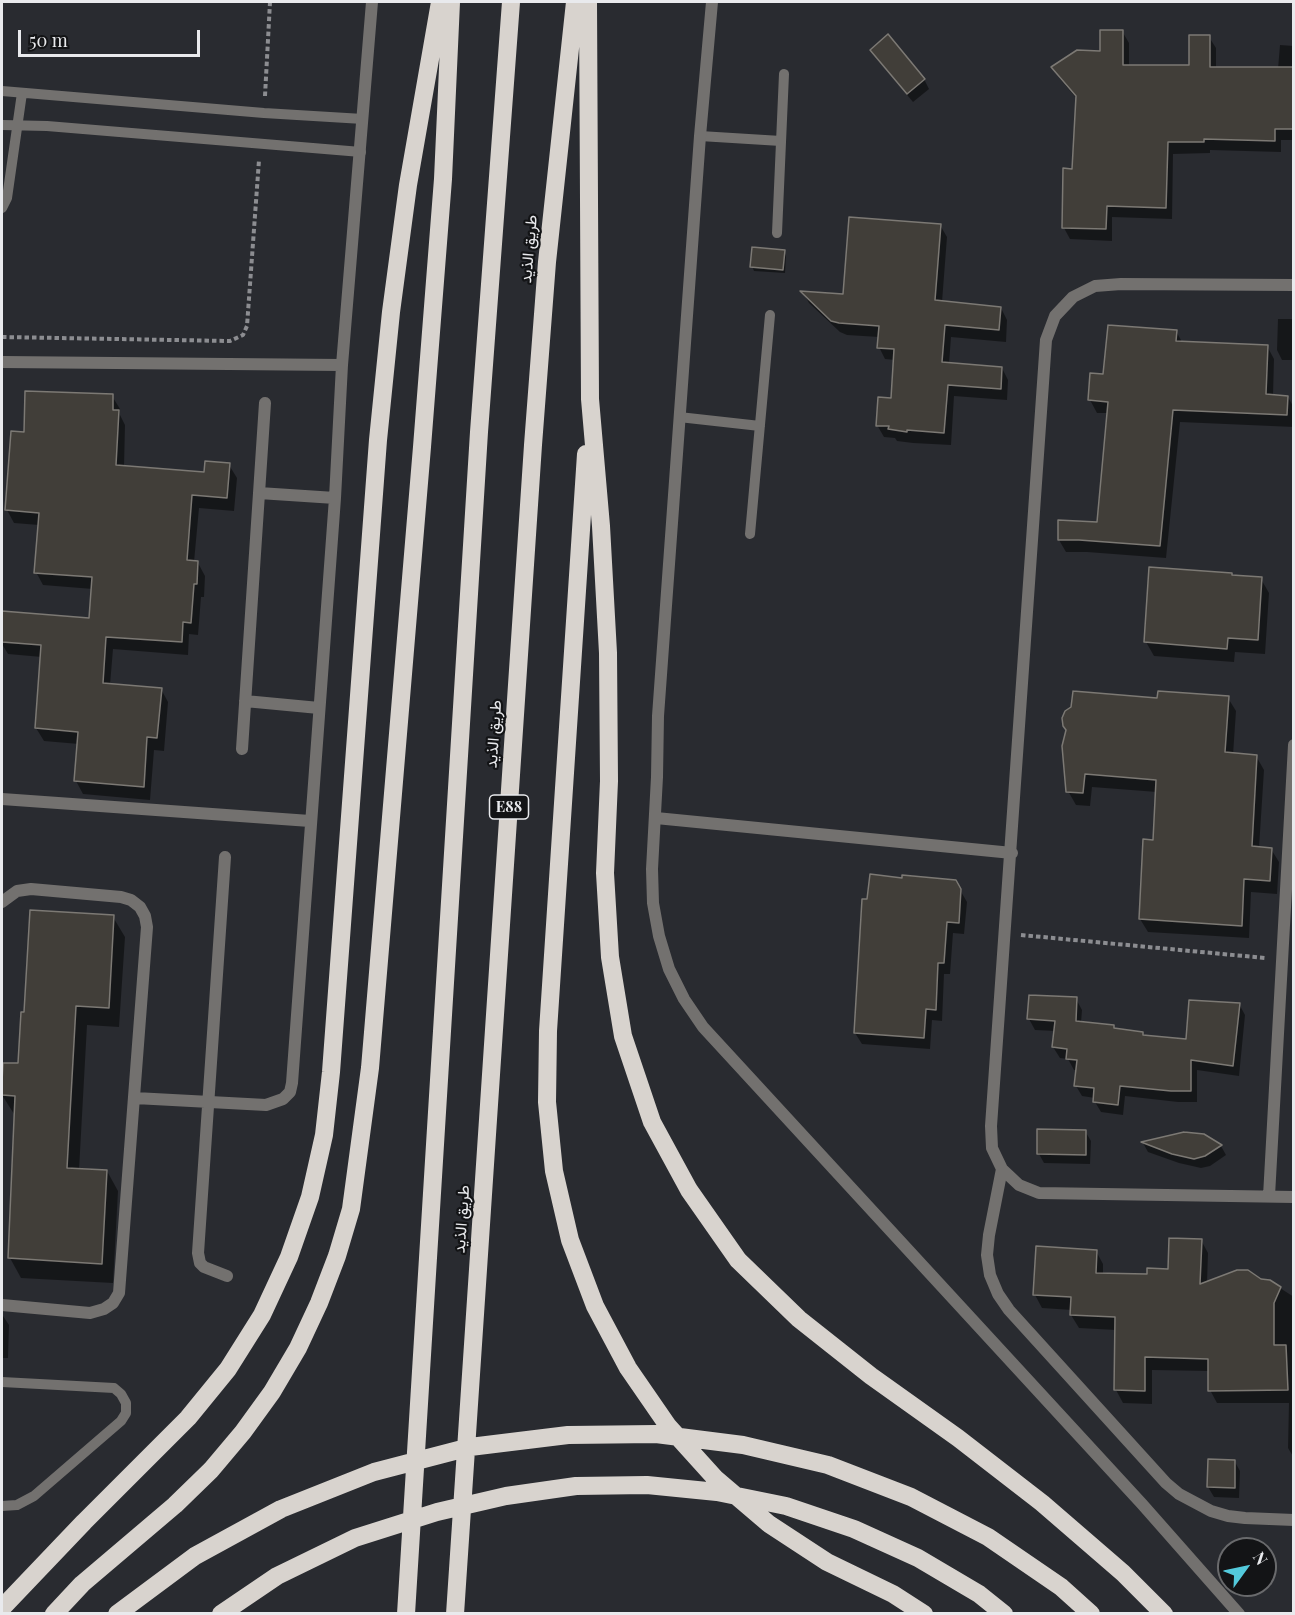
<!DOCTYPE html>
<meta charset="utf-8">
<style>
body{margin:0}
#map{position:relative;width:1295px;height:1615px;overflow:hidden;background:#292b30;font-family:"Playfair Display",serif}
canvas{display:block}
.frame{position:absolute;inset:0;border:3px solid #e9eaed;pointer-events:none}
.north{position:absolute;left:1217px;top:1537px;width:60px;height:60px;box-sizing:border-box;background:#131416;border:2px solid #696a6c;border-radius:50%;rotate:57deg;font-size:16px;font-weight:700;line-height:24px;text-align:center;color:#e9eaed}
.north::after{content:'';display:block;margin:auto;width:21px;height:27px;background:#53cadc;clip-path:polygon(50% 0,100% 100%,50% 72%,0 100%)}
.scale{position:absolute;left:18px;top:30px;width:182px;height:27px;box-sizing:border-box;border:3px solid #e9eaed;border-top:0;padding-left:8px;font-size:18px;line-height:21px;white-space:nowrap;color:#e9eaed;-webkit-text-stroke:4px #131416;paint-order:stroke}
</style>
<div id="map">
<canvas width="1295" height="1615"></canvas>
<div class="frame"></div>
<div class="north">N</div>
<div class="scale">50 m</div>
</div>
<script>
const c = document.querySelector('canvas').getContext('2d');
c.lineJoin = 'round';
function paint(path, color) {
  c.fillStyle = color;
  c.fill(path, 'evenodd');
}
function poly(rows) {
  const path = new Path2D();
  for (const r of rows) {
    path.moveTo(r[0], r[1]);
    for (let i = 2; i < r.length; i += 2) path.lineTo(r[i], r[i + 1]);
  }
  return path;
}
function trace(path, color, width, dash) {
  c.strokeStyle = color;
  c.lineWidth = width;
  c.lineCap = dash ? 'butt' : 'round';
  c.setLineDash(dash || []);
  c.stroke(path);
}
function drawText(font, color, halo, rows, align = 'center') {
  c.font = font + ' "Playfair Display",Vazirmatn,serif';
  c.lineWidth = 4.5;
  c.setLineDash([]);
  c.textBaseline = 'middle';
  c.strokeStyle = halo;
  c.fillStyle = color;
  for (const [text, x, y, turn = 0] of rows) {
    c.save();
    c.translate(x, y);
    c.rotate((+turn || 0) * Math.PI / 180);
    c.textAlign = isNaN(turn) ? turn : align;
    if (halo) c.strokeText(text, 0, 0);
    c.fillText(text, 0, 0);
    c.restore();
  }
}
const shadow = poly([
 [1122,31,1129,43,1129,67,1190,67,1209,37,1216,48,1216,68,1278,69,1280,45,1294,46,1294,140,1281,140,1281,152,1210,150,1210,153,1173,154,1172,219,1112,217,1112,241,1070,239,1064,228,1073,170,1077,99,1060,79,1053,68,1102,53],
 [872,50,924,79,929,89,913,102,878,60],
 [940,225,947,237,942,302,1001,308,1007,320,1006,342,951,337,949,364,1002,368,1008,380,1007,400,954,396,951,445,913,443,897,441,895,438,884,437,877,425,892,399,895,360,885,359,879,347,879,337,847,335,840,332,809,303,803,292,844,295],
 [784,251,786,256,785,273,754,271,752,266],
 [1278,319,1294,319,1294,360,1282,360,1277,350],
 [1176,331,1182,342,1267,346,1274,359,1273,396,1288,397,1294,408,1294,427,1180,422,1166,558,1087,552,1066,552,1059,540,1098,523,1108,413,1097,413,1090,400,1105,376],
 [112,396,120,409,120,415,125,425,124,467,206,474,229,465,237,478,234,511,199,508,194,562,198,563,205,576,204,597,201,597,198,635,189,634,188,655,113,649,110,685,161,689,168,702,164,751,154,750,150,800,83,794,76,781,79,744,44,741,36,728,42,657,8,654,2,644,2,613,90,620,93,589,43,585,36,572,39,525,14,523,7,510,25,434],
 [1233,577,1261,579,1269,593,1265,654,1235,652,1234,662,1154,656,1146,642],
 [1228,698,1236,711,1233,755,1256,756,1264,770,1259,848,1271,849,1279,862,1277,894,1251,892,1249,938,1148,932,1140,919,1154,841,1157,792,1092,787,1090,806,1076,805,1068,791,1063,746,1159,699],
 [960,890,967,902,964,934,953,933,950,974,944,974,942,1021,932,1020,930,1049,862,1044,855,1033,864,900],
 [113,917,125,937,119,1027,87,1025,79,1170,107,1171,118,1191,113,1283,21,1278,10,1258,16,1115,14,1114,2,1095,20,1065,25,1014],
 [1076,999,1082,1010,1081,1023,1142,1033,1144,1036,1188,1041,1239,1004,1245,1015,1239,1076,1197,1070,1197,1102,1178,1102,1125,1096,1123,1115,1101,1112,1095,1102,1095,1098,1082,1096,1076,1086,1077,1070,1074,1070,1068,1059,1060,1058,1053,1047,1055,1031,1035,1030,1029,1019],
 [1085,1131,1091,1141,1090,1164,1044,1163,1039,1154],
 [1184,1134,1204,1136,1221,1146,1226,1155,1210,1166,1201,1168,1179,1163,1148,1152,1143,1143],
 [1201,1240,1208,1253,1207,1283,1269,1281,1294,1297,1294,1458,1288,1448,1289,1403,1217,1403,1210,1390,1209,1371,1152,1370,1152,1404,1123,1403,1116,1390,1116,1330,1079,1328,1071,1315,1072,1310,1042,1308,1035,1295,1096,1251,1103,1264,1103,1274,1148,1276,1170,1270],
 [2,1316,3,1316,9,1325,8,1358,2,1358],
 [1235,1462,1240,1471,1239,1498,1214,1497,1208,1487]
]);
const building = poly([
 [1100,30,1123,30,1123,65,1189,65,1189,35,1210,35,1210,67,1293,67,1293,129,1275,129,1275,141,1204,139,1204,142,1168,142,1166,208,1107,206,1106,229,1062,228,1063,168,1072,169,1076,96,1051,67,1077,50,1100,51,1100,30],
 [888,34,925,79,907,94,870,50,888,34],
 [849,217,941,224,935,300,1001,307,999,330,945,325,942,362,1002,367,1001,389,948,385,944,433,907,430,907,432,888,429,889,426,876,426,878,397,891,398,894,349,877,348,879,326,839,323,831,321,800,291,843,294,849,217],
 [752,247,785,250,783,270,750,267,752,247],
 [1108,325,1177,330,1176,341,1268,345,1266,394,1288,396,1287,415,1173,410,1160,546,1079,540,1058,540,1058,520,1097,522,1108,402,1088,400,1090,373,1103,374,1108,325],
 [25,391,113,394,113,410,119,410,116,465,204,472,205,461,230,463,227,498,192,495,187,560,198,561,197,584,194,584,191,623,183,622,182,642,106,637,103,683,162,688,157,738,147,737,144,787,74,781,78,732,35,728,41,645,2,642,2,611,89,618,92,577,34,573,39,513,5,510,11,431,24,432,25,391],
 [1149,567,1232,573,1232,575,1262,577,1258,640,1228,638,1227,649,1144,642,1149,567],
 [1073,691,1157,698,1158,691,1229,696,1225,752,1257,755,1252,846,1272,848,1270,881,1244,879,1242,926,1139,919,1143,839,1153,840,1156,780,1085,774,1083,793,1066,792,1062,746,1066,730,1063,726,1062,718,1065,711,1071,707,1073,691],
 [870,874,902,878,902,875,956,880,961,889,959,923,947,922,944,963,938,963,936,1010,926,1009,924,1038,854,1033,862,899,867,899,870,874],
 [30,910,114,915,109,1008,76,1006,67,1168,107,1170,102,1264,8,1258,15,1096,2,1095,2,1082,3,1063,18,1063,21,1012,24,1012,30,910],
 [1029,995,1077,997,1076,1021,1114,1025,1114,1028,1143,1032,1143,1035,1186,1039,1189,1000,1240,1003,1233,1066,1191,1060,1191,1091,1171,1091,1120,1086,1118,1105,1093,1102,1094,1088,1074,1086,1077,1060,1066,1059,1067,1049,1052,1047,1055,1021,1027,1019,1029,995],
 [1037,1129,1086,1130,1086,1155,1037,1154,1037,1129],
 [1184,1132,1204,1134,1222,1145,1205,1156,1194,1159,1172,1154,1141,1142,1184,1132],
 [1169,1238,1202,1239,1200,1284,1237,1270,1248,1270,1261,1279,1270,1280,1281,1287,1274,1303,1274,1345,1286,1345,1288,1390,1208,1391,1208,1359,1145,1357,1145,1391,1114,1390,1115,1317,1070,1315,1071,1297,1033,1295,1036,1246,1097,1250,1096,1273,1147,1274,1147,1268,1168,1269,1169,1238],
 [1208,1459,1235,1460,1235,1488,1207,1487,1208,1459]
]);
const path = poly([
 [265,96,270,2],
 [2,337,230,341,243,335,247,326,259,160],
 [1021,935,1265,958]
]);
const lane = poly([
 [2,91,264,113,363,119],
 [2,125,47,126,361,152],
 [700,136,781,141],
 [2,208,7,198,22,93],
 [777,233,784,74],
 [679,417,760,426],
 [750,534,770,315],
 [2,1382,114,1388,121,1394,126,1403,126,1413,121,1421,34,1496,17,1505,2,1506]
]);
const street = poly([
 [712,2,700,136,658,716,657,777,652,869,653,903,659,936,669,969,684,999,703,1027,1142,1504,1239,1614],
 [1294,285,1121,284,1095,286,1073,297,1055,316,1046,340,991,1126,992,1148,1002,1169,1019,1185,1039,1193,1294,1197],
 [2,362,342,365],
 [259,493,335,498],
 [245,701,319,708],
 [242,749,265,403],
 [2,799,310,821],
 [656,818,1012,853],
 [225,857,198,1253,200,1263,204,1267,227,1276],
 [2,902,17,891,31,889,121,897,131,900,140,907,145,916,147,927,119,1293,113,1303,104,1309,90,1313,2,1305],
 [135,1098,266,1105,283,1099,290,1092,292,1083,335,498,342,365,372,2],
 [1002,1169,989,1235,987,1255,990,1275,998,1294,1009,1310,1166,1483,1179,1494,1211,1511,1228,1516,1245,1518,1294,1520],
 [1269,1196,1294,745]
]);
const highway = poly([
 [588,2,590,399,601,526,608,653,609,781,605,873,610,957,623,1036,652,1122,689,1190,738,1260,799,1319,871,1376,958,1438,1042,1503,1123,1573,1164,1614],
 [586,454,548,1031,547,1102,554,1171,570,1240,595,1306,628,1368,668,1426,715,1478,769,1524,827,1562,893,1594,924,1614],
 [2,1608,84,1522,188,1418,228,1369,262,1315,289,1257,310,1197,324,1135,331,1072,378,440,391,312,408,185,440,2],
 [54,1614,82,1584,175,1505,211,1470,243,1432,272,1392,298,1348,319,1303,337,1256,351,1209,370,1068,422,447,443,179,451,2],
 [117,1614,195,1556,281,1509,374,1472,470,1447,568,1435,656,1434,743,1445,828,1465,911,1497,988,1537,1061,1587,1091,1614],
 [221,1614,277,1576,355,1538,437,1512,506,1496,576,1486,647,1485,717,1492,786,1506,854,1529,918,1558,979,1594,1004,1614],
 [406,1614,479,432,511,2],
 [455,1614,533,445,547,262,575,2]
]);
const shields = [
 [509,807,39]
];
const shieldNames = [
 ["E88",509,807]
];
const streetNames = [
 ["طريق الذيد",529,249,-85],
 ["طريق الذيد",494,734,-86],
 ["طريق الذيد",462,1219,-86]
];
paint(shadow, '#0007');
paint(building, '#413e39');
trace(building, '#7c7974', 1.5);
trace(path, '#8c8d91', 4, [4.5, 3]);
trace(lane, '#73716f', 10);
trace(street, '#73716f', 12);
trace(highway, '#d8d3ce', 18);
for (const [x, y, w] of shields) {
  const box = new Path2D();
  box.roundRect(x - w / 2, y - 12, w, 24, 4.5);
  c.fillStyle = '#131416';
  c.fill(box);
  trace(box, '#e9eaed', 1.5);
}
drawText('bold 15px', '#e9eaed', null, shieldNames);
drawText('16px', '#e9eaed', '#131416', streetNames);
</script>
